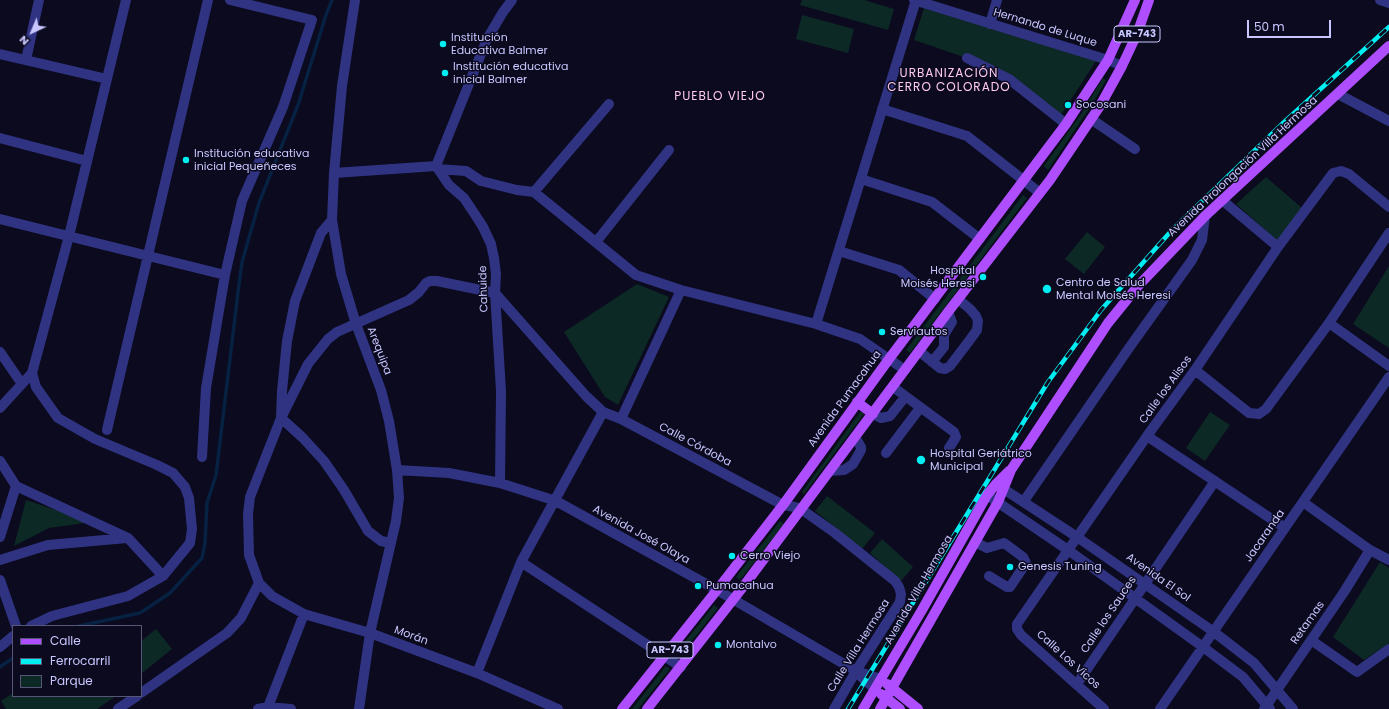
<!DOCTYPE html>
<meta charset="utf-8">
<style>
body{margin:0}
#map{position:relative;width:1389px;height:709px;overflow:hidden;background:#0b0a1e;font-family:Poppins,sans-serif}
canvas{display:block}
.legend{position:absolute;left:12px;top:625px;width:130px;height:72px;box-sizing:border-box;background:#0b0a1e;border:1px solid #575678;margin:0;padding:5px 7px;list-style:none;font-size:12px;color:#c9c7ff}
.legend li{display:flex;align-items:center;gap:8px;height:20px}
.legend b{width:20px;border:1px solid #575678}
.north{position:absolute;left:12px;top:12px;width:40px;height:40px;-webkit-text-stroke:3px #0b0a1e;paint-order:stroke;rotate:224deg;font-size:11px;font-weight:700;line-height:16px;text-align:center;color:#c9c7ff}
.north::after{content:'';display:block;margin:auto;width:14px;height:18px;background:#c9c7ff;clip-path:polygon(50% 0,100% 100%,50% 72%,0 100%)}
.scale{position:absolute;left:1247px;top:20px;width:84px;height:18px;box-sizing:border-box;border:2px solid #c9c7ff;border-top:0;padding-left:5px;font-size:12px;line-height:14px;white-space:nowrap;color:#c9c7ff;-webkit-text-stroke:3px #0b0a1e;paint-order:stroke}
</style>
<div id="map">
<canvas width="1389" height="709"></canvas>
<ul class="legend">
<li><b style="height:5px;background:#ae4eff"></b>Calle</li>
<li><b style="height:5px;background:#00eef2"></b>Ferrocarril</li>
<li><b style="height:11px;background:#0c2925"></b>Parque</li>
</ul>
<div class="north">N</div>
<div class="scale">50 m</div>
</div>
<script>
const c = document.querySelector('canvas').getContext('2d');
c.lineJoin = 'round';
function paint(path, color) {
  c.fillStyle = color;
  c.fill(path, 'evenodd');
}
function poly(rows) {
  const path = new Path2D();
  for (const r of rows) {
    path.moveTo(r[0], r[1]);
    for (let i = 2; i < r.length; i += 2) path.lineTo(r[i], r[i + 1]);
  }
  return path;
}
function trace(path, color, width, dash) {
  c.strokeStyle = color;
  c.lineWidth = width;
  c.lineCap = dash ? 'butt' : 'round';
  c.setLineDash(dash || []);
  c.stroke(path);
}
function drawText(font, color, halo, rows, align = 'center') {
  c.font = font + ' Poppins,sans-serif';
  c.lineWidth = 3;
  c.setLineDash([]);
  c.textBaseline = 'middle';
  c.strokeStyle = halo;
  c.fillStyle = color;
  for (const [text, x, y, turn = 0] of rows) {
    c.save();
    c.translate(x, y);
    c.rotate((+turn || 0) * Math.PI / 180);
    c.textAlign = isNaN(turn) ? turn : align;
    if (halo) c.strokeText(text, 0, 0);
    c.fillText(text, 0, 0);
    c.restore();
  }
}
const green = poly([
 [802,0,864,0,894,9,888,30,800,5],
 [924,8,1096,61,1061,115,1002,70,914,40],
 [802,15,854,29,848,53,796,39],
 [1103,78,1106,80,1093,103,1048,170,1044,166,1081,114],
 [1266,177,1302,208,1280,243,1236,204],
 [1023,195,1027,198,910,353,906,350],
 [1087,232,1105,247,1084,274,1065,259],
 [1389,266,1389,348,1353,324],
 [637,284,669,297,618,405,605,397,564,332],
 [861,411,864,414,804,494,802,492],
 [1210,412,1230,425,1205,461,1186,448],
 [827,496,875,533,862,549,815,511],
 [26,500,92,522,49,528,14,546],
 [780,521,784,524,740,580,736,577],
 [882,539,913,567,901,581,870,553],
 [1380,562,1389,568,1389,643,1364,660,1333,637],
 [714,605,718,608,680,656,676,653],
 [156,629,172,649,141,674,141,641],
 [666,666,670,669,638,709,632,709],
 [13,693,13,696,116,696,97,709,6,709,1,701]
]);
const stream = poly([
 [79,626,140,613,170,593,202,558,205,543,207,503,216,475,239,284,242,262,259,203,298,105,326,15,332,0],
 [0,667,13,658]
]);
const minor = poly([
 [355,0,342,86,334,173,332,220,341,274,356,324,381,390,389,421,397,470,399,498,396,521,370,633,359,709],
 [914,0,1108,60,1122,66],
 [1380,0,1389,3],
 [990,24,997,0],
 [0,54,107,79],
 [967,58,1009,79,1066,124],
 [26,60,39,0],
 [1338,94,1389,121],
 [882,109,967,136,1040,193],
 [1091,119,1135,149],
 [0,138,87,161],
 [436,166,449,185,464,198,476,216,483,227,491,244,494,258,496,274,495,293,501,391,500,483],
 [436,166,487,39,503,12,512,0],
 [438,169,466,171,481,181,517,190,534,192,636,275,681,290,816,324,860,339,905,370],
 [334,173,436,166],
 [861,179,932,202,980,239],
 [534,192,609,104],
 [1222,200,1278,247],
 [0,219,225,275],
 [332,220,321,233,295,301,287,341,282,391,281,418,303,438,324,461,344,490,368,531,381,541,391,543],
 [596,242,669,150],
 [839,251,899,270,935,299],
 [495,293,586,396,603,412,621,419,783,505,795,507,801,509,835,533,895,581,899,587,901,594,900,602,856,671,834,709],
 [1329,323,1389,366],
 [816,324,916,0],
 [919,351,940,368,945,369,950,366,969,341,977,330,978,321,976,316,970,309,958,299],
 [0,352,22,384],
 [932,362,944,347,944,335,952,322,948,312],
 [1195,370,1249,413,1259,414,1266,409,1329,323,1389,233],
 [893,387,954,432,956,437,949,448],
 [0,408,32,373],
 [873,414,881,418,890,416,905,397],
 [621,419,681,290],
 [107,430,208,0],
 [1147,436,1285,528],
 [886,453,920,408],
 [202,457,206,388,225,275,242,201,283,107,312,20,230,0],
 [0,461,16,486,128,538,163,576],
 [397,470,449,473,500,483,556,501,717,590,856,671,881,679],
 [830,471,844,470,853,464,861,450,861,447,855,437],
 [996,484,1077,537,1214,632,1254,663,1293,709],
 [987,495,1068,550,1203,647,1243,677,1270,709],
 [1024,501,1129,348,1192,260,1202,240,1205,216],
 [1303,502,1370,550,1389,560],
 [0,537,16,486],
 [975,542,987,548,1004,543,1023,557,1026,563,1010,587,1007,587,989,576],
 [0,560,48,545,127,538],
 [521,562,681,667],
 [0,580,16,626],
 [259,583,272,596,304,614,370,633,477,673,558,709],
 [31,626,52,616,128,596,163,576,190,543,192,529,189,498,185,487,173,473,157,465,95,439,58,418,36,387,32,373,69,236,126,0],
 [1311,640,1357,672,1389,649],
 [0,647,13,636],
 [477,673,521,562,603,412],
 [857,673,875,689],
 [1077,684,1215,481],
 [141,693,227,633,241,618,259,583,249,555,248,514,250,497,281,418,308,364,328,339,337,332,409,300,419,292,426,283,430,281,437,281,495,293],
 [268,707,304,614],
 [118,709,137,696],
 [258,709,268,707,291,709],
 [1104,709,1021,635,1017,629,1017,624,1147,436,1195,370,1278,247,1333,173,1341,171,1349,174,1389,207],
 [1160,709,1389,377],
 [1264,709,1344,592,1370,550]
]);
const major = poly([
 [857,402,873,414],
 [887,684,918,709],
 [881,694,900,709],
 [622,709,717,590,783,505,889,359,1066,124,1108,60,1135,0],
 [647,709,743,587,948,312,1050,180,1100,106,1122,66,1137,34,1149,0],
 [863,709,922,610,987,495,996,484,1009,471],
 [880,709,998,502,1011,470,1108,323,1138,286,1205,216,1389,46]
]);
const rail = poly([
 [848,709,1048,382,1101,310,1172,230,1282,124,1389,27]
]);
const markers = [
 [443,44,4,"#00eef2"],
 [445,73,4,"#00eef2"],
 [1068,105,4,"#00eef2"],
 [186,160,4,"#00eef2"],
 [983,277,4,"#00eef2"],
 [1047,289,5,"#00eef2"],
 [882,332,4,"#00eef2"],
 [921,460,5,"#00eef2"],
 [732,556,4,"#00eef2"],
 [1010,567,4,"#00eef2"],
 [698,586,4,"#00eef2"],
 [718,645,4,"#00eef2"]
];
const shields = [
 [1137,34,46],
 [670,650,46]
];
const shieldNames = [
 ["AR-743",1137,34],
 ["AR-743",670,650]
];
const streetNames = [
 ["Hernando de Luque",1045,28,17],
 ["Avenida Prolongación Villa Hermosa",1243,167,-43],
 ["Cahuide",484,289,-92],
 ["Arequipa",379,351,69],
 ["Calle los Alisos",1166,390,-54],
 ["Avenida Pumacahua",845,399,-54],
 ["Calle Córdoba",695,445,28],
 ["Avenida José Olaya",641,535,29],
 ["Jacaranda",1265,536,-55],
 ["Avenida El Sol",1158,578,35],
 ["Avenida Villa Hermosa",919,590,-60],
 ["Calle los Sauces",1109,615,-56],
 ["Retamas",1308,623,-55],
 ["Morán",411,636,20],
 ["Calle Villa Hermosa",859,646,-58],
 ["Calle Los Vicos",1068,660,42]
];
const poiNames = [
 ["Institución",451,38],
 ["Educativa Balmer",451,51],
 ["Institución educativa",453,67],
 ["inicial Balmer",453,80],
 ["Socosani",1076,105],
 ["Institución educativa",194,154],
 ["inicial Pequeñeces",194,167],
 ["Hospital",975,271,"right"],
 ["Moisés Heresi",975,284,"right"],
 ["Centro de Salud",1056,283],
 ["Mental Moisés Heresi",1056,296],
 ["Serviautos",890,332],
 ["Hospital Geriátrico",930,454],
 ["Municipal",930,467],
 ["Cerro Viejo",740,556],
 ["Genesis Tuning",1018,567],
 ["Pumacahua",706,586],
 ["Montalvo",726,645]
];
const neighbourhoodNames = [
 ["URBANIZACIÓN",949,74],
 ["CERRO COLORADO",949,88],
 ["PUEBLO VIEJO",720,97]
];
paint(green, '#0c2925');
trace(stream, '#062141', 3.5);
trace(minor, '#303382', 10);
trace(major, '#ae4eff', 10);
trace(rail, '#00eef2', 4.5);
trace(rail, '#0b0a1e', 3, [9]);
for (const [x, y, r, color] of markers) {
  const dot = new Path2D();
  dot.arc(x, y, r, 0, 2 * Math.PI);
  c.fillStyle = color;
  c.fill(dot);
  trace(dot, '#0b0a1e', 1.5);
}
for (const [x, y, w] of shields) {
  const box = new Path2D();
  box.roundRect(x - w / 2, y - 8, w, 16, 3);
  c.fillStyle = '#0b0a1e';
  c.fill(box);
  trace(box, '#c9c7ff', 1);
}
drawText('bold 10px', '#c9c7ff', null, shieldNames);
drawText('11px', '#c9c7ff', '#0b0a1e', streetNames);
drawText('11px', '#c9c7ff', '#0b0a1e', poiNames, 'left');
c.letterSpacing = '1px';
drawText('12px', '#ffc9f0', '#0b0a1e', neighbourhoodNames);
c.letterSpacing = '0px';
</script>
